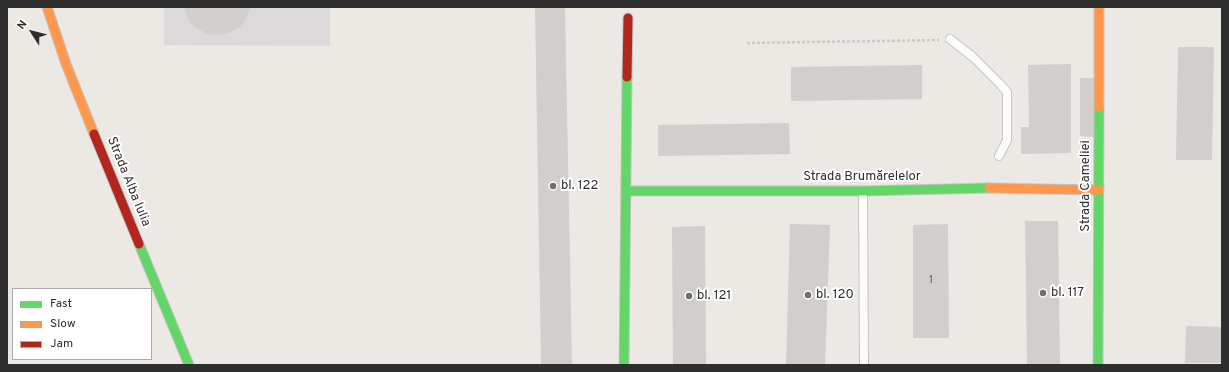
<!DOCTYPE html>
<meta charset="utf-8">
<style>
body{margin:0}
#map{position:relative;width:1229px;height:372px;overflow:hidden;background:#ece8e4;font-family:Overpass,sans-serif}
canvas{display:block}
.frame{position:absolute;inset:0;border:8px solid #2e2e2e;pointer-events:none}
.legend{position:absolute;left:12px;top:288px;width:140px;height:72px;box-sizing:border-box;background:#fff;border:1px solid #ababab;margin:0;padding:5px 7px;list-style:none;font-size:12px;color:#2e2e2e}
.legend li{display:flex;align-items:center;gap:8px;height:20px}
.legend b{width:20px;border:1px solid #ababab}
.north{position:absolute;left:12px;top:12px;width:40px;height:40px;-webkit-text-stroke:3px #fff;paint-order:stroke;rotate:306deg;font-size:11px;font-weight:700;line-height:16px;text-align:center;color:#2e2e2e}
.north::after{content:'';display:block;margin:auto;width:14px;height:18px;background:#2e2e2e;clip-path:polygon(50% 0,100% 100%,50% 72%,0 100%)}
</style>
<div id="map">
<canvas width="1229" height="372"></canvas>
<div class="frame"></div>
<ul class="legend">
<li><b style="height:5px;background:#63d668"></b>Fast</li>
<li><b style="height:5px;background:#ff974d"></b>Slow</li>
<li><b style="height:5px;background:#b3261e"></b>Jam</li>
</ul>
<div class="north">N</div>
</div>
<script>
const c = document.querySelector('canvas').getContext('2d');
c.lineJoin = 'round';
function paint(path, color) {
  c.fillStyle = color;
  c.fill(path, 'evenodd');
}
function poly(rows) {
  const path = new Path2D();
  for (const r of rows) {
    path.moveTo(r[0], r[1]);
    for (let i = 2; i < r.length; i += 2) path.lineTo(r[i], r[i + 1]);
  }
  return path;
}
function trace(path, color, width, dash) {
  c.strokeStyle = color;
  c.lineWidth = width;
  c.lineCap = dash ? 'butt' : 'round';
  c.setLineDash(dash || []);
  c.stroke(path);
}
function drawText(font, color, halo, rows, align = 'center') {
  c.font = font + ' Overpass,sans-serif';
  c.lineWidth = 4;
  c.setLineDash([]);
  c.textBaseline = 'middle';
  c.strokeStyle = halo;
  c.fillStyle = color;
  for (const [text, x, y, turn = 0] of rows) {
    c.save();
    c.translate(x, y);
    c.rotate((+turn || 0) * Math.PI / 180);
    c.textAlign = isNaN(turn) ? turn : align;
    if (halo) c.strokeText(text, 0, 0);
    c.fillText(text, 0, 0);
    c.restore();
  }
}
const industrial = poly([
 [164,7,330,7,330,46,164,45]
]);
const building = poly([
 [184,7,251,7,246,19,241,26,231,32,217,35,205,33,195,27,189,21],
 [535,7,565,7,572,365,541,365],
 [1178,47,1214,47,1212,160,1176,160],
 [1071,64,1071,153,1021,154,1021,127,1029,127,1028,65],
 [922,65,922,99,791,101,791,67],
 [1080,78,1095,78,1094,137,1080,136],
 [789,123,790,154,658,156,658,125],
 [1025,221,1058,221,1060,365,1027,365],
 [790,224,830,225,825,365,786,365],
 [948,224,949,338,913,338,913,225],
 [705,226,706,365,673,365,672,227],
 [1186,326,1222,327,1222,363,1185,363]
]);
const path = poly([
 [747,43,939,40]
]);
const lane = poly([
 [950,39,973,57,999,83,1007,92,1007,140,999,156],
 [863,192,864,365]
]);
const fast = poly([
 [626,191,863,191,989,188],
 [139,244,189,365],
 [624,365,627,77],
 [1098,365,1099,107]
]);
const slow = poly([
 [47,7,66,64,94,134],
 [1099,107,1099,7],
 [989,188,1099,190]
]);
const jam = poly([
 [627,77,628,18],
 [94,134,139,244]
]);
const markers = [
 [553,186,4,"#706f6e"],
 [1043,293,4,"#706f6e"],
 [808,295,4,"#706f6e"],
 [689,296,4,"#706f6e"]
];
const numberNames = [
 ["1",931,281]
];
const streetNames = [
 ["Strada Brumărelelor",862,177],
 ["Strada Alba Iulia",128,182,68],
 ["Strada Cameliei",1086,186,-90]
];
const poiNames = [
 ["bl. 122",561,186],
 ["bl. 117",1051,293],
 ["bl. 120",816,295],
 ["bl. 121",697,296]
];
paint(industrial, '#dcd9db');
paint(building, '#d1cecb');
trace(lane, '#c5c4c5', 10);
trace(fast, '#c5c4c5', 11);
trace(slow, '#c5c4c5', 11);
trace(jam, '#c5c4c5', 11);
trace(path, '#c9c9c8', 2.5, [3, 2]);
trace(lane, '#fcfcfb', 8);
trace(fast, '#63d668', 9);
trace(slow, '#ff974d', 9);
trace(jam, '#b3261e', 9);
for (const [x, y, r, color] of markers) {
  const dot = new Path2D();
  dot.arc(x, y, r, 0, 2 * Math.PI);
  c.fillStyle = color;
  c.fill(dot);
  trace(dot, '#fff', 1.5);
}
drawText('11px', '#585857', null, numberNames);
drawText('13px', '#2e2e2e', '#fff', streetNames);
drawText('13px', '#2e2e2e', '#fff', poiNames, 'left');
</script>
